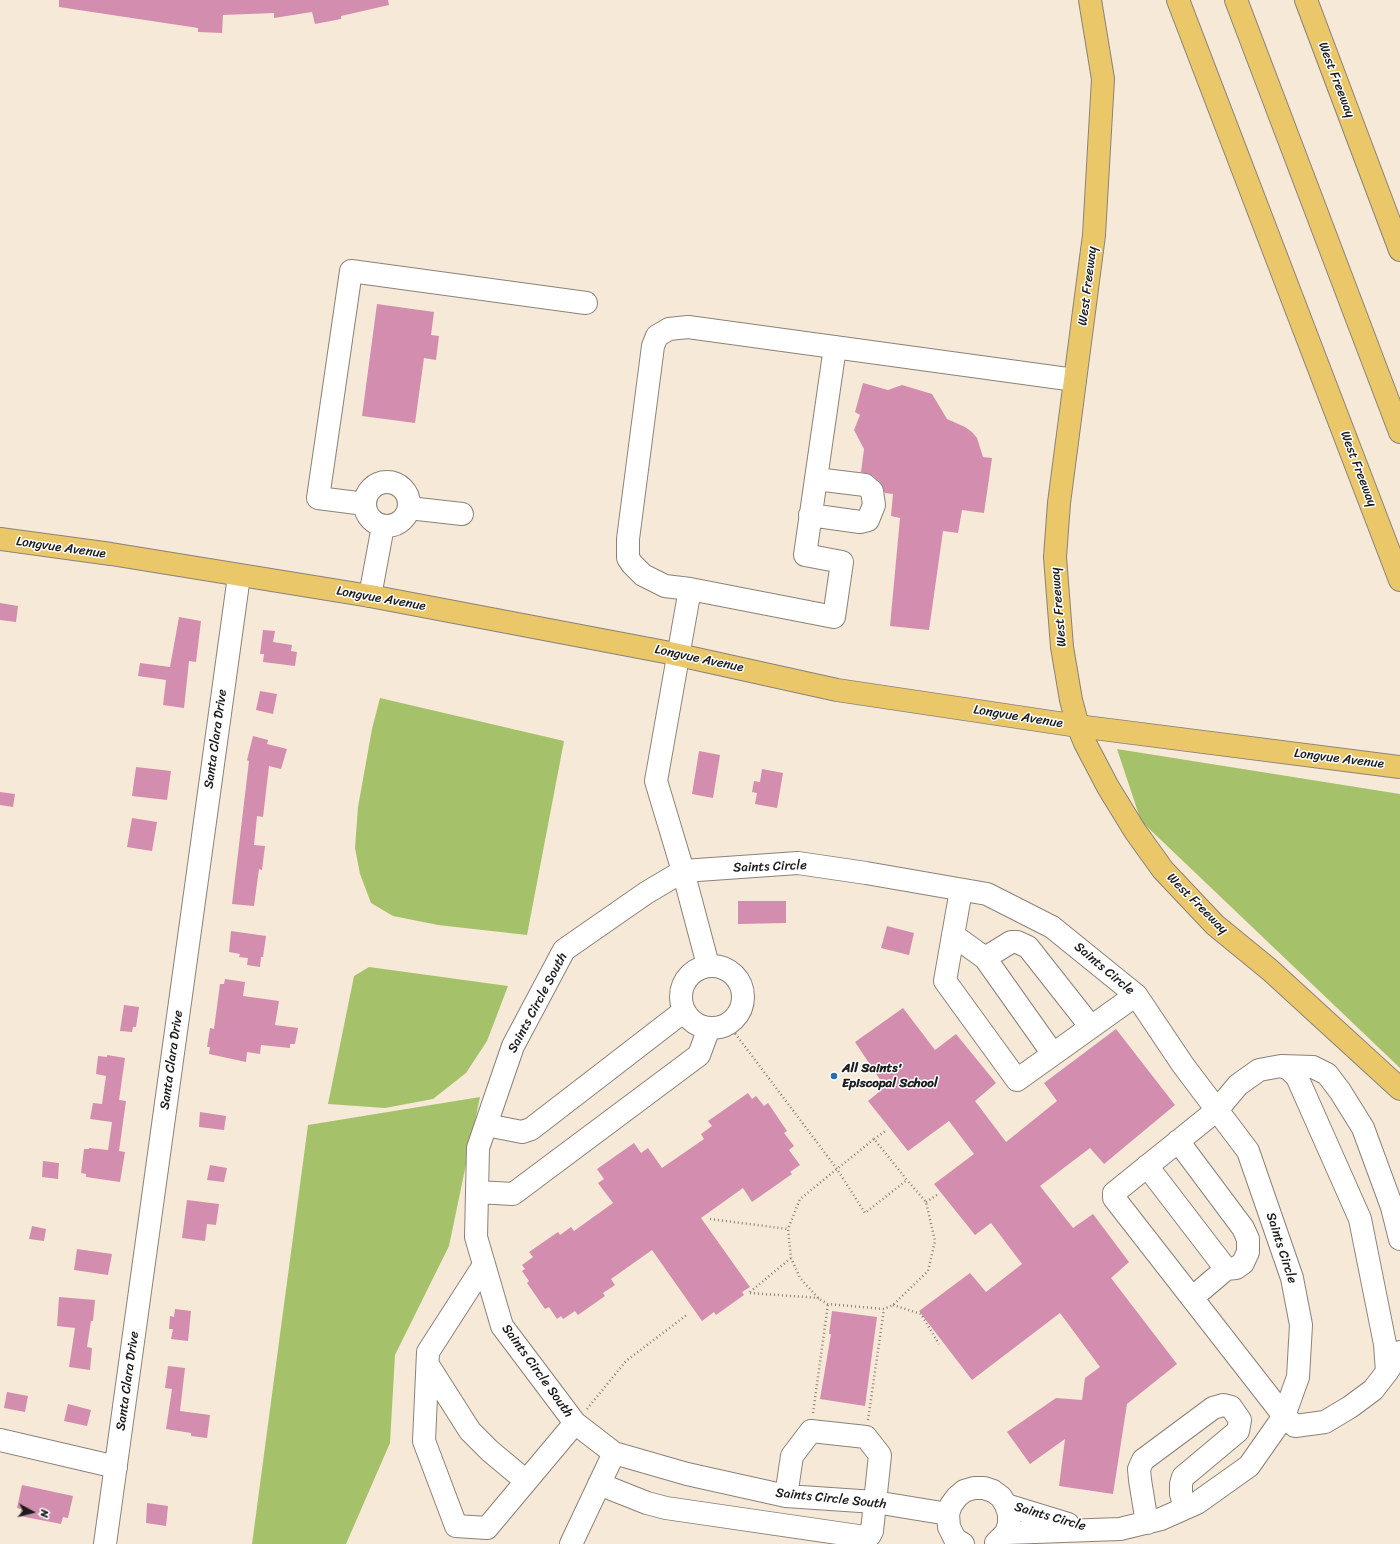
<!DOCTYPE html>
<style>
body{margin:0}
#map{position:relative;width:1400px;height:1544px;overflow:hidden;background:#f7e9d7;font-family:Sriracha,sans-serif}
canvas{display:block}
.north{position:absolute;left:12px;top:1492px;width:40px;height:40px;-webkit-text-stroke:3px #fff;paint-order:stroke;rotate:97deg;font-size:11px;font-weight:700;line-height:16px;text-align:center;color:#1c1c1c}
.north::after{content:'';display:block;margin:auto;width:14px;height:18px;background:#1c1c1c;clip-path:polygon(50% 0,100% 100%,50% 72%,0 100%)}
</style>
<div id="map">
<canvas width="1400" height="1544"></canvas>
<div class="north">N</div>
</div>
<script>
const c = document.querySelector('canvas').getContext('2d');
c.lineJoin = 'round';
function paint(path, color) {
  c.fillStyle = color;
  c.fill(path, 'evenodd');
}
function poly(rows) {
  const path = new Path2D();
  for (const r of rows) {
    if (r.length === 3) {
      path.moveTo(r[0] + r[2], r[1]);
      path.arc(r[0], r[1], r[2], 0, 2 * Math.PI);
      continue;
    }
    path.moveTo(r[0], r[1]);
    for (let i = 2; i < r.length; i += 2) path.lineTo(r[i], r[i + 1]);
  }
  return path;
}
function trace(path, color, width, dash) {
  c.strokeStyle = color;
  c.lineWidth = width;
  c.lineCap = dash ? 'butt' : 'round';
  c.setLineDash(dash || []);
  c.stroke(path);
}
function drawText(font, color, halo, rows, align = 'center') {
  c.font = font + ' Sriracha,sans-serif';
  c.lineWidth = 3;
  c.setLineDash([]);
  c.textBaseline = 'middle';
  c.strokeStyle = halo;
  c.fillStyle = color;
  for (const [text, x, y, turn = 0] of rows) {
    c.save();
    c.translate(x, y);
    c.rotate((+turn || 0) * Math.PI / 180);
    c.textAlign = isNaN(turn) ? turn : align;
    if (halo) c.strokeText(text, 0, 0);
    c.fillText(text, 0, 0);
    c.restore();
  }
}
const green = poly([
 [380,698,564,741,527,935,438,925,393,916,371,903,360,874,355,848,358,807,372,729],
 [1117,749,1400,794,1400,1068,1141,821],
 [369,967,508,986,487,1041,466,1073,433,1099,385,1108,328,1104,354,976],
 [480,1097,449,1246,395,1355,390,1443,346,1544,252,1544,308,1125]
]);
const building = poly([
 [59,0,388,0,389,5,341,16,341,19,315,24,312,12,274,18,274,13,223,15,222,33,198,32,198,28,59,7],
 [377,304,434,312,431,335,439,336,436,360,424,358,415,423,362,416],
 [863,383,888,390,902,385,932,394,947,419,965,427,972,432,977,438,983,457,992,458,984,513,962,510,958,533,943,531,929,630,890,626,900,518,891,516,893,494,885,493,880,482,873,476,861,472,864,449,854,430,860,415,855,412],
 [0,603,18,606,16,622,0,620],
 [179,617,201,621,196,662,189,661,184,708,163,705,166,680,138,676,140,663,170,667],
 [263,630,275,631,273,642,292,645,291,651,297,652,295,666,263,662,264,654,260,654],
 [260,691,277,694,273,714,256,710],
 [253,736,268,740,267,744,287,749,281,769,269,766,263,817,257,816,254,845,265,846,262,870,259,869,254,906,232,904,249,761,247,760],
 [699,751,720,755,713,798,692,794],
 [136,767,171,771,167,800,132,796],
 [762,769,783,773,777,808,755,804,757,793,752,792,754,781,760,782],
 [0,792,15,794,13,807,0,805],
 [132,818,157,822,152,851,127,847],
 [738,901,786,901,786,923,738,924],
 [887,926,914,933,909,955,881,948],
 [231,931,266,936,263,957,261,957,260,967,247,965,248,958,239,957,240,954,229,952],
 [225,979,245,982,243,996,279,1001,275,1025,298,1028,295,1044,290,1044,290,1048,261,1045,260,1054,247,1052,246,1062,209,1054,210,1047,207,1047,210,1028,214,1029,220,984,224,984],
 [124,1005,139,1007,136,1027,133,1027,132,1032,120,1031],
 [903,1008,935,1050,956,1034,996,1083,975,1101,1006,1142,1057,1101,1044,1083,1116,1029,1175,1105,1104,1164,1090,1148,1040,1186,1073,1228,1093,1214,1129,1262,1111,1278,1177,1364,1127,1404,1113,1494,1059,1486,1065,1439,1030,1464,1007,1432,1056,1398,1082,1400,1085,1378,1100,1367,1060,1313,972,1380,919,1311,970,1273,986,1292,1022,1264,991,1223,975,1235,934,1184,974,1154,949,1121,908,1151,868,1101,885,1087,855,1042],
 [107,1055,125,1058,119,1100,126,1101,119,1151,125,1152,120,1182,86,1177,86,1174,81,1173,84,1149,89,1149,89,1148,108,1150,112,1122,90,1119,93,1103,102,1104,106,1076,96,1074,98,1056,107,1057],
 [748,1093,752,1099,756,1096,764,1106,768,1103,787,1131,784,1133,794,1146,789,1150,800,1165,790,1172,792,1174,752,1202,743,1188,701,1218,750,1287,742,1292,744,1295,716,1315,714,1312,702,1321,652,1250,611,1279,615,1285,603,1293,605,1296,578,1315,575,1311,563,1319,561,1316,557,1319,549,1307,545,1309,527,1283,529,1281,522,1271,525,1269,522,1265,533,1257,529,1252,558,1232,560,1235,571,1227,574,1231,613,1203,598,1183,604,1179,597,1169,634,1143,641,1153,648,1148,662,1168,704,1139,701,1134,712,1126,708,1121],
 [200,1112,226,1116,224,1130,199,1127],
 [43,1161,59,1163,58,1179,42,1177],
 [210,1165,227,1168,224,1182,207,1180],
 [187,1200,219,1204,216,1225,207,1224,205,1241,182,1238],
 [32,1226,46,1229,44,1241,29,1239],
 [77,1249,112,1254,108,1275,74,1270],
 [59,1297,95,1300,93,1321,91,1321,87,1347,92,1348,90,1370,69,1367,75,1328,57,1326],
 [175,1309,191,1311,188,1341,171,1339,173,1329,169,1329,170,1316,174,1317],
 [832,1311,877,1317,865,1406,820,1399,831,1334,829,1334],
 [168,1366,185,1368,180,1411,210,1415,207,1438,191,1436,191,1433,166,1429,172,1389,165,1388],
 [7,1392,28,1396,25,1412,4,1408],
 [68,1404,91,1410,87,1426,64,1421],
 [22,1485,73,1496,68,1518,63,1517,61,1524,20,1516,21,1509,17,1508],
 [147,1503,168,1506,166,1526,146,1523]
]);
const path = poly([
 [728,1024,837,1169,865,1213,907,1180,874,1139,800,1199,788,1229,791,1258,800,1278,819,1299,828,1304,884,1309,893,1305,928,1271,935,1241,926,1202,907,1180],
 [874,1139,887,1130],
 [926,1202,937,1195],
 [710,1219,788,1229],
 [750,1292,791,1258],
 [750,1293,819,1298],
 [893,1305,921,1314,939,1344],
 [587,1409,626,1361,688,1314],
 [813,1413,828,1304],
 [868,1420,884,1309]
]);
const minor = poly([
 [835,347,805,555,842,562,834,617,690,589,665,586,643,575,632,564,628,558,628,539,653,346,657,336,669,329,688,327,1075,380],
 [387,504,22],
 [365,504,318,498,351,271,586,303],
 [409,508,462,514],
 [810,515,860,522,868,520,874,505,872,491,865,485,816,479],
 [690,589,656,781,683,871,708,965],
 [370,596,383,526],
 [961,890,945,981,1017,1080,1136,995],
 [953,935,985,958,1053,1054],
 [985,958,1011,942,1017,942,1028,947,1091,1027],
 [712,997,31],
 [1281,1066,1313,1067,1327,1074,1340,1091,1363,1128,1392,1207,1400,1239],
 [486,1125,522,1132,531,1129,684,1011],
 [1147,1166,1226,1269,1236,1268,1243,1263,1248,1252,1248,1239,1243,1228,1178,1141],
 [477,1192,513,1194,699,1055,709,1028],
 [484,1265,428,1352,424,1441,456,1526,487,1528,575,1423],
 [1192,1298,1226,1269],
 [428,1365,470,1431,490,1451,526,1481],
 [1387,1372,1385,1344,1360,1219,1297,1077,1289,1069,1281,1066,1259,1070,1238,1085,1217,1110,1114,1193,1114,1198,1284,1416,1295,1426,1325,1422,1350,1407,1373,1390,1387,1372,1400,1352],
 [0,1440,116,1467],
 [599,1484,647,1503,666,1508,865,1537,870,1535,872,1531,880,1455,866,1437,811,1431,792,1456,786,1496],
 [1006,1505,1068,1524],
 [948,1514,875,1502,786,1496,687,1474,614,1453,575,1423,502,1326,476,1237,478,1148,513,1046,564,950,646,893,683,871,798,863,866,873,987,894,1052,927,1136,995,1183,1065,1248,1151,1292,1278,1301,1325,1298,1377,1284,1416,1249,1466,1197,1503,1161,1519,1120,1529,1006,1533],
 [1147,1523,1140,1480,1139,1469,1143,1460,1213,1408,1223,1405,1231,1407,1240,1420,1238,1431,1183,1477,1181,1484,1181,1494,1185,1508],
 [105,1544,239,576],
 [571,1544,614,1453],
 [963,1544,955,1539,949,1527,948,1514,951,1505,957,1497,964,1491,974,1488,984,1488,993,1491,1001,1497,1006,1505,1009,1514,1009,1524,1006,1533,996,1543]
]);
const major = poly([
 [1090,0,1103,79,1094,235,1059,503,1055,557,1062,647,1071,700,1078,726,1085,743,1108,787,1135,831,1163,870,1215,925,1270,970,1400,1089],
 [1306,0,1400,250],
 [0,539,111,554,370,596,665,652,837,690,1078,726,1400,767]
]);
const highway = poly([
 [1178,0,1400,580],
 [1236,0,1400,432]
]);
const markers = [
 [834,1076,4,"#1f6fb2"]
];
const streetNames = [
 ["West Freeway",1336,80,69],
 ["West Freeway",1088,286,-83],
 ["West Freeway",1358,469,69],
 ["Longvue Avenue",61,548,8],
 ["Longvue Avenue",381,599,10],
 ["West Freeway",1059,607,-95],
 ["Longvue Avenue",699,659,12],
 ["Longvue Avenue",1018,717,9],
 ["Santa Clara Drive",216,739,-82],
 ["Longvue Avenue",1339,759,7],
 ["Saints Circle",770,867,-2],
 ["West Freeway",1197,904,45],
 ["Saints Circle",1104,969,40],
 ["Saints Circle South",538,1003,-62],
 ["Santa Clara Drive",172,1060,-82],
 ["Saints Circle",1281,1248,72],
 ["Saints Circle South",537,1371,54],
 ["Santa Clara Drive",128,1381,-82],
 ["Saints Circle South",831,1499,6],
 ["Saints Circle",1050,1517,16]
];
const poiNames = [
 ["All Saints'",842,1069],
 ["Episcopal School",842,1084]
];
paint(green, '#a5c26a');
paint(building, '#d38daf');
trace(minor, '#8a827a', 24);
trace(major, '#8a827a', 24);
trace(highway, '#8a827a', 24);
trace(path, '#8a827a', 2.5, [1, 3]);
trace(minor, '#fff', 22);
trace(major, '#eac769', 22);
trace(highway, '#eac769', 22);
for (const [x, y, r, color] of markers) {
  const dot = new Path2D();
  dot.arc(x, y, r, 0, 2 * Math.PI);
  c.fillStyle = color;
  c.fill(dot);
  trace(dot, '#fff', 1.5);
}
drawText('13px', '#1c1c1c', '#fff', streetNames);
drawText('bold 13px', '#1c1c1c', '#fff', poiNames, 'left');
</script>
